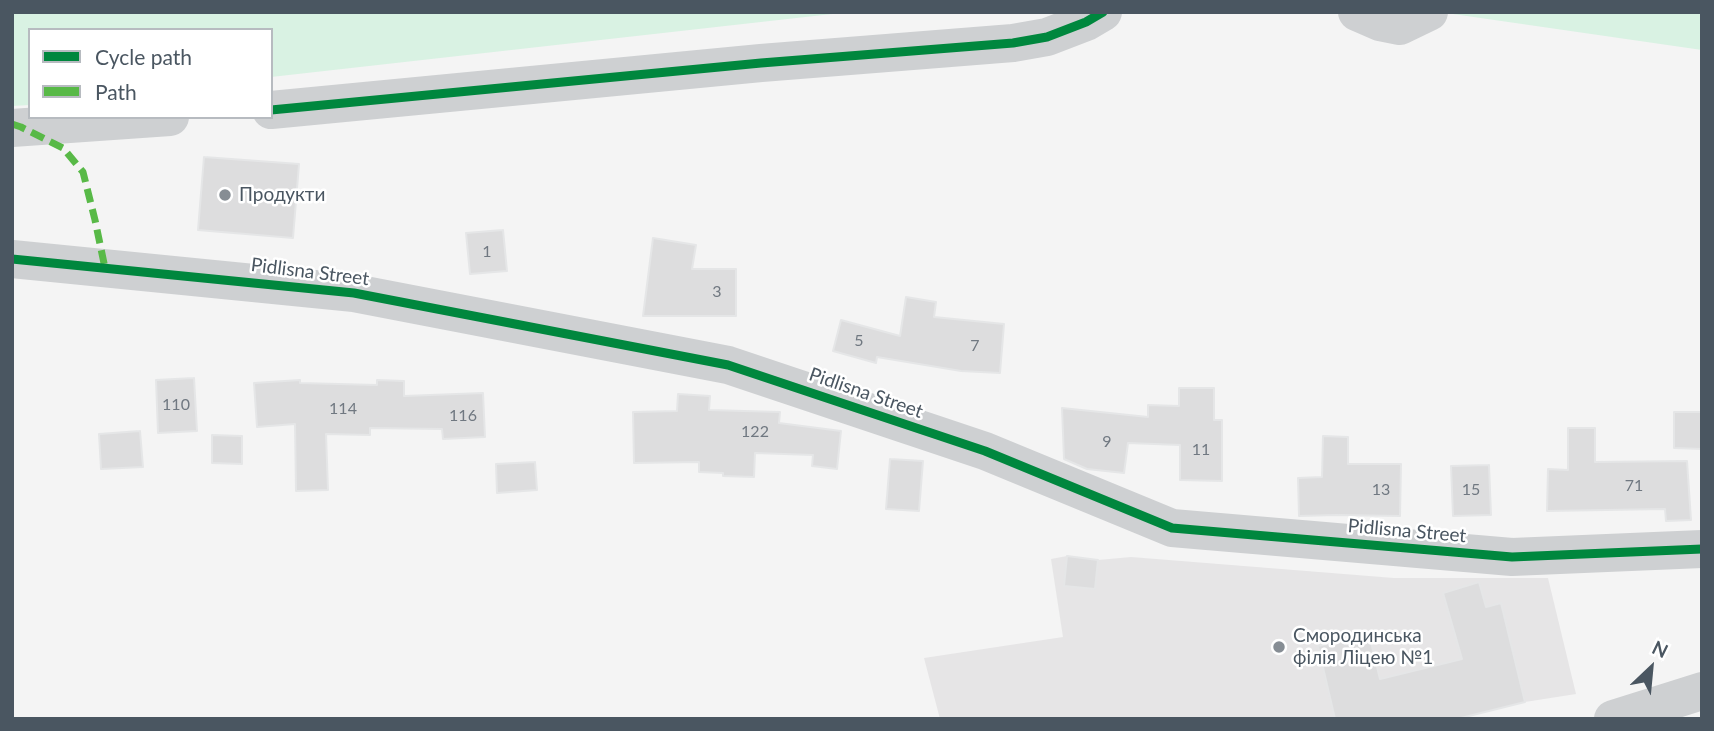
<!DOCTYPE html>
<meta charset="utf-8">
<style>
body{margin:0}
#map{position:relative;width:1714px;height:731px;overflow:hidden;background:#f4f4f4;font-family:Lato,sans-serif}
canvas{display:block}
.frame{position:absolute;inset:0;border:14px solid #4a5661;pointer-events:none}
.legend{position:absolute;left:28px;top:28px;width:245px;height:91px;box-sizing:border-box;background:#fff;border:2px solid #b7bbc0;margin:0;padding:9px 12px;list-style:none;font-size:21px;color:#4a5661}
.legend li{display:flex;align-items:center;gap:14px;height:35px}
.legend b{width:35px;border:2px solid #b7bbc0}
.north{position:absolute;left:1616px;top:633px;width:70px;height:70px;-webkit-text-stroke:5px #fff;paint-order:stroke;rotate:26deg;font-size:19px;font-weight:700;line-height:28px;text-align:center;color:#4a5661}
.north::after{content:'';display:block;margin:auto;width:24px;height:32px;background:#4a5661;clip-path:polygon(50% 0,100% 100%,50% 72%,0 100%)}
</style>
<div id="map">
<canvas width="1714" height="731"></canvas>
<div class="frame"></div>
<ul class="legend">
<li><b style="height:9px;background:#00873e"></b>Cycle path</li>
<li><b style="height:9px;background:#58b947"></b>Path</li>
</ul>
<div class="north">N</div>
</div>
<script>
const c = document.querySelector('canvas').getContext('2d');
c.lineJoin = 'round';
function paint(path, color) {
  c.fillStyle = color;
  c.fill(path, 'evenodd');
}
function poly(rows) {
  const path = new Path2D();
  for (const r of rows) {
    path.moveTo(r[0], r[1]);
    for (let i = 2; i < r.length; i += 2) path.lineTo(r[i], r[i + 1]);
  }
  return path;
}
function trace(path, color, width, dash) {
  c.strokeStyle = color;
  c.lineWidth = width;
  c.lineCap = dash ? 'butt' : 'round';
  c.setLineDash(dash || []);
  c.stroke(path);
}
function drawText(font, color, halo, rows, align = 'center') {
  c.font = font + ' Lato,sans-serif';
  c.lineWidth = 5;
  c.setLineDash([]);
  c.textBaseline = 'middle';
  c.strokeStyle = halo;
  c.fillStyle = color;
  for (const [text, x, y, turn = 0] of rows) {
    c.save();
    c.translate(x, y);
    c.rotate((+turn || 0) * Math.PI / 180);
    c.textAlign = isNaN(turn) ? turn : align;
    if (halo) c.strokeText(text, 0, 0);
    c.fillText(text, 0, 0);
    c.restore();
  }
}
const education = poly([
 [1067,556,1098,560,1131,557,1394,578,1548,578,1576,694,1525,702,1457,719,940,719,924,658,1063,637,1051,559]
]);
const green = poly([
 [12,12,850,12,271,77,271,30,30,30,30,105,12,106],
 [1439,12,1702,12,1702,50]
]);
const building = poly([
 [204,157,299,164,293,238,198,230,204,157],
 [503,230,507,271,470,274,466,233,503,230],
 [653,238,696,245,692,269,736,269,736,316,643,316,653,238],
 [906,297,936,302,934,317,1004,324,1000,373,961,371,877,357,876,363,833,351,841,320,900,336,906,297],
 [194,378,197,431,158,433,156,380,194,378],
 [300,380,300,383,377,385,377,380,404,381,404,396,483,393,485,437,443,439,442,429,370,428,370,435,326,434,328,490,296,491,295,424,257,427,254,383,300,380],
 [1179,388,1214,388,1214,420,1222,420,1222,481,1180,480,1180,445,1128,443,1124,473,1087,469,1064,459,1062,408,1148,417,1148,405,1179,406,1179,388],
 [678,394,710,396,709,410,780,412,779,423,841,431,837,469,812,466,813,455,755,453,754,477,723,476,723,473,699,472,699,462,634,463,633,412,677,411,678,394],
 [1674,412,1702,412,1702,449,1674,448,1674,412],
 [1568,428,1595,428,1595,462,1687,461,1691,520,1666,521,1665,509,1547,511,1548,469,1568,470,1568,428],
 [140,431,143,467,101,469,99,434,140,431],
 [212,435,242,436,242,464,212,463,212,435],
 [1323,436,1348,437,1348,464,1401,464,1400,516,1336,515,1299,516,1298,478,1322,477,1323,436],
 [890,459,923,461,919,511,886,509,890,459],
 [535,462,537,490,497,493,496,464,535,462],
 [1489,465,1491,515,1453,516,1451,466,1489,465],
 [1067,556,1098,560,1095,589,1064,586,1067,556],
 [1479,582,1486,607,1501,603,1525,702,1457,719,1335,719,1318,646,1369,634,1380,679,1462,659,1443,593,1479,582]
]);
const minor = poly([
 [1357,12,1380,22,1400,26,1429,12],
 [271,110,761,63,1013,43,1047,37,1086,22,1103,12],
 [12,128,170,117],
 [12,259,354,293,728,365,985,451,1172,528,1512,557,1702,549],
 [1613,719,1702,691]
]);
const quiet = poly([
 [12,124,21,127,63,148,83,172,95,220,105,268]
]);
const cycleway = poly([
 [271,110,761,63,1013,43,1047,37,1086,22,1103,12],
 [12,259,354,293,728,365,985,451,1172,528,1512,557,1702,549]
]);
const markers = [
 [225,195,7,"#868d94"],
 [1279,647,7,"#868d94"]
];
const numberNames = [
 ["1",487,252],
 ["3",717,292],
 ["5",859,341],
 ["7",975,346],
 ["110",176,405],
 ["114",343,409],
 ["116",463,416],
 ["122",755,432],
 ["9",1107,442],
 ["11",1201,450],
 ["71",1634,486],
 ["13",1381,490],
 ["15",1471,490]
];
const poiNames = [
 ["Продукти",239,195],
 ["Смородинська",1293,636],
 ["філія Ліцею №1",1293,658]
];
const streetNames = [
 ["Pidlisna Street",310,272,7],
 ["Pidlisna Street",866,393,19],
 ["Pidlisna Street",1407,531,5]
];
paint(education, '#e6e5e6');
paint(green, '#d9f2e3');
paint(building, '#ddddde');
trace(building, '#e5e6e7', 2);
trace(minor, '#ced0d2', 38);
trace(quiet, '#58b947', 7, [14, 7]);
trace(cycleway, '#00873e', 9);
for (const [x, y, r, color] of markers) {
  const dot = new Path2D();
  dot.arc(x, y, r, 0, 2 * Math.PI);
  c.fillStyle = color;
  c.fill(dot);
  trace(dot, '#fff', 2.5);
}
drawText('16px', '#707881', null, numberNames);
drawText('19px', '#4a5661', '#fff', poiNames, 'left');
drawText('19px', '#4a5661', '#fff', streetNames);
</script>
